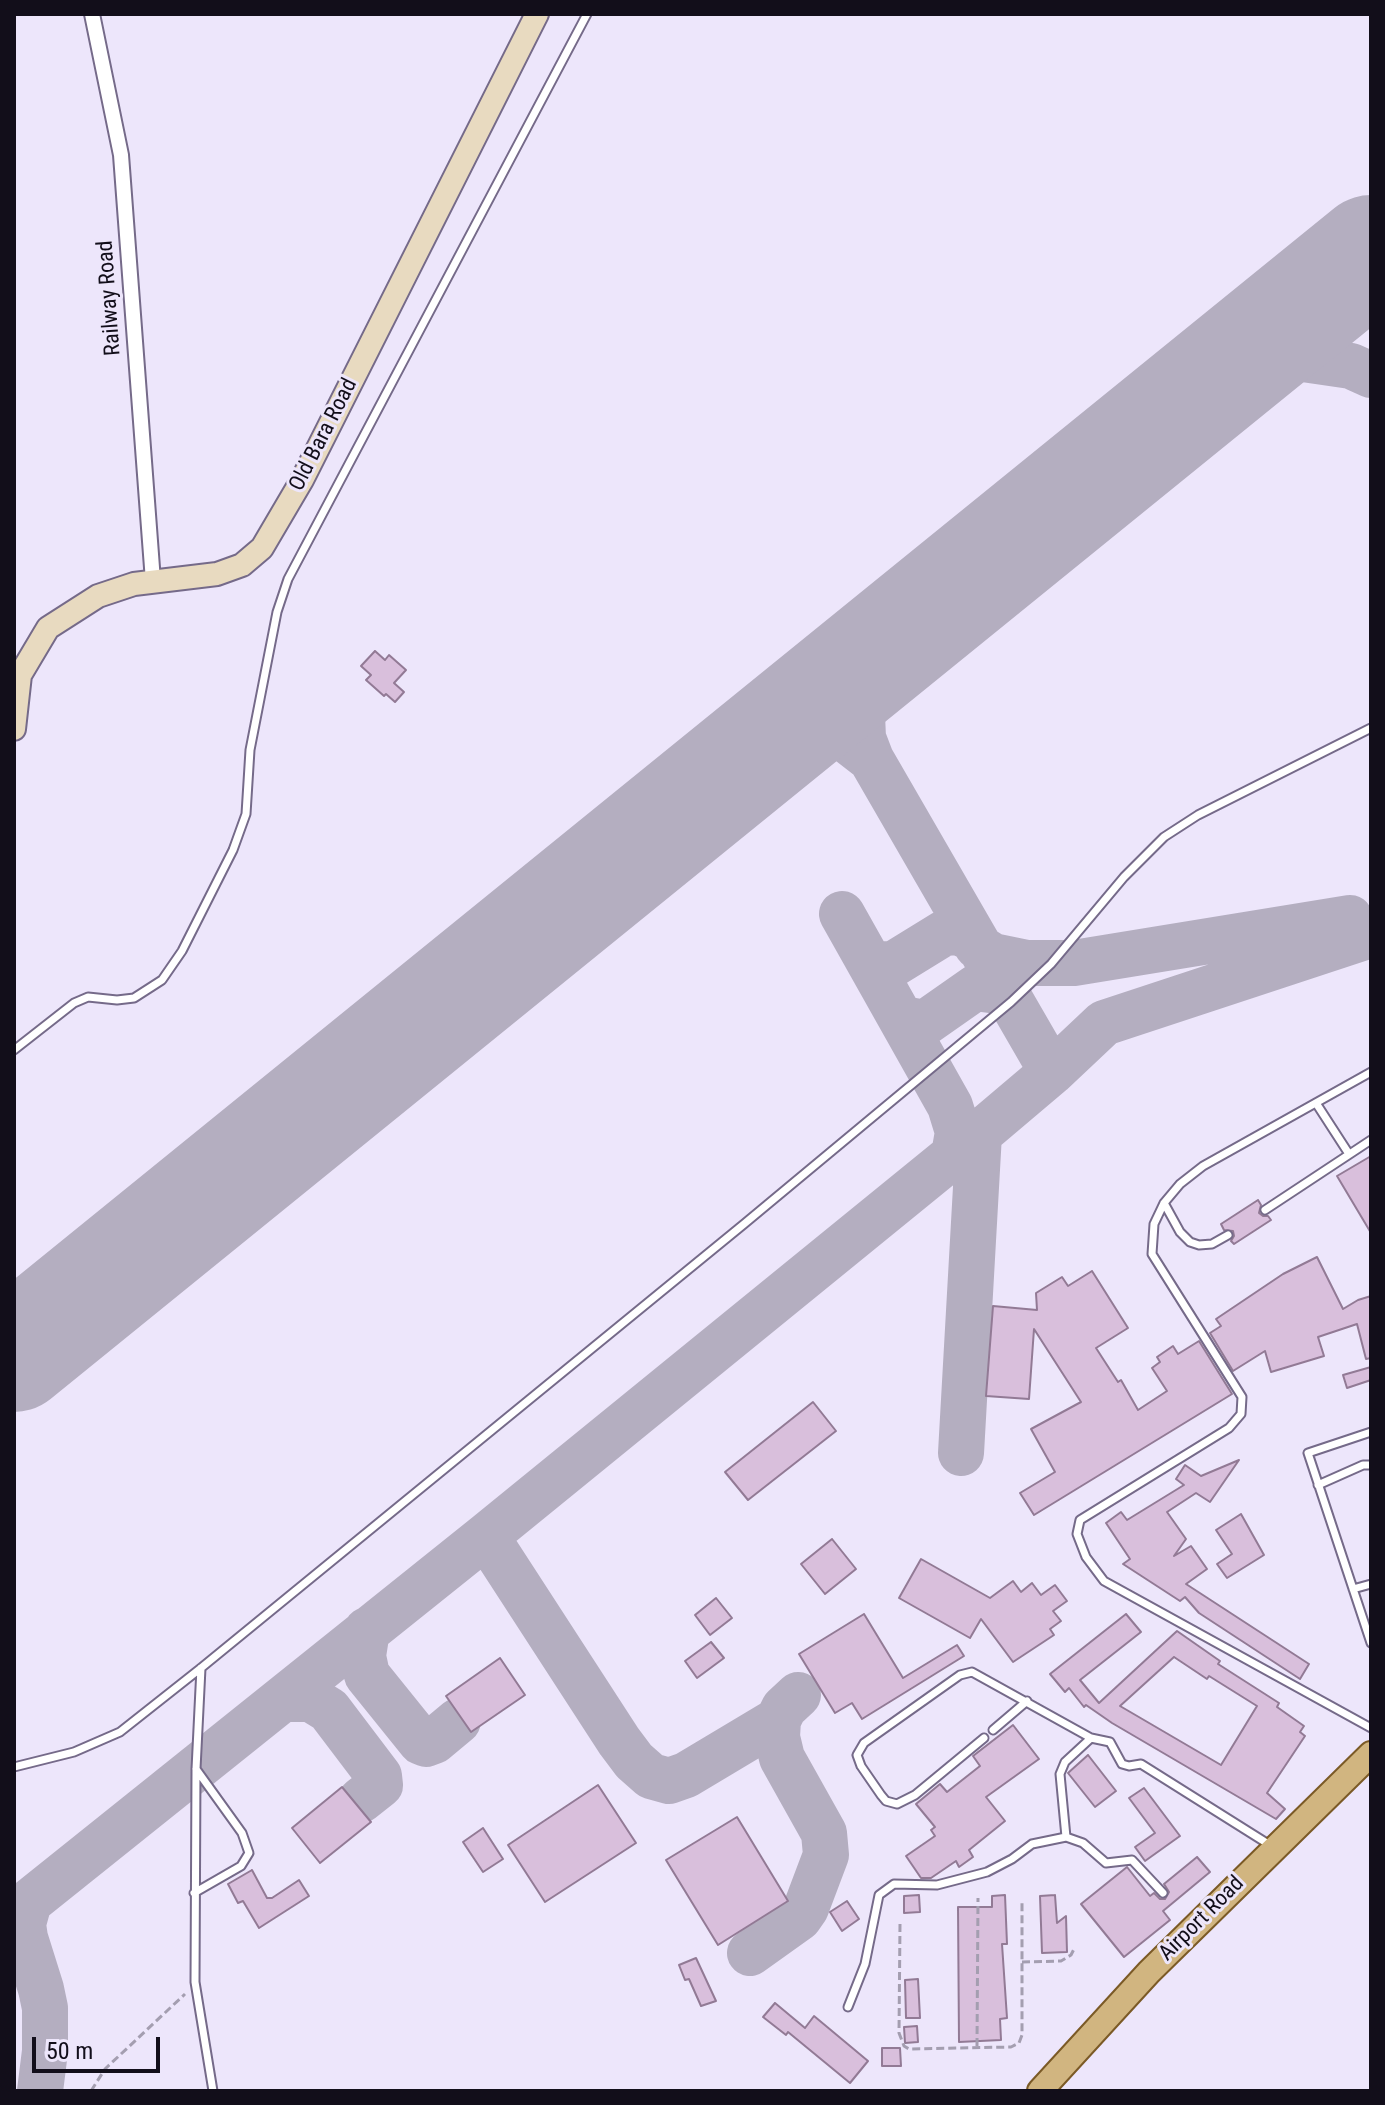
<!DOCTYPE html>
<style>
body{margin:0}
#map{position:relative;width:1385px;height:2105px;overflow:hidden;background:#ede6fb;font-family:"Roboto Condensed",sans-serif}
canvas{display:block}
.frame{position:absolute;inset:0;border:16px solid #120e1a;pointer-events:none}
.scale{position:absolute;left:32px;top:2037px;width:128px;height:36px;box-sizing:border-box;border:4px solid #120e1a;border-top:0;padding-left:10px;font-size:24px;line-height:28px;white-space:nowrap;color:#120e1a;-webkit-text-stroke:6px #ede6fb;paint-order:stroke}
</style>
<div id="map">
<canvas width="1385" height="2105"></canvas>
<div class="frame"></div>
<div class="scale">50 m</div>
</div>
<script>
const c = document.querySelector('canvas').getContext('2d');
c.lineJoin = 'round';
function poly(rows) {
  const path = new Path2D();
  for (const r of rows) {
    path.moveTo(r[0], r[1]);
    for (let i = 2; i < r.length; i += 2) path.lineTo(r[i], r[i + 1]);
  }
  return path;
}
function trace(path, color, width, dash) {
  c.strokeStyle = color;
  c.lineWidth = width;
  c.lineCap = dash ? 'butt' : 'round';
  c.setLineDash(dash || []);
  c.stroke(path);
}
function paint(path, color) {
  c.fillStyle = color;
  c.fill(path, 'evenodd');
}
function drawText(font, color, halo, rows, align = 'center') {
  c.font = font + ' "Roboto Condensed",sans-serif';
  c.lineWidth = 6;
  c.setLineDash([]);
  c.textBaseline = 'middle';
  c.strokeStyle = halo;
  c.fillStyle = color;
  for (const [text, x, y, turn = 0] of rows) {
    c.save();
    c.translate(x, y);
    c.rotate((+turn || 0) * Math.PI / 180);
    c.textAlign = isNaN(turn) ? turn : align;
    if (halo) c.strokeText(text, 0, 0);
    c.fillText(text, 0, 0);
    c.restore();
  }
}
const taxiway = poly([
 [1212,384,1272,361,1303,359,1351,366,1371,375],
 [860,668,863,738,871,759,1052,1072],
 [802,715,822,721,871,759],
 [842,914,950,1106,958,1132,954,1155],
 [977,946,993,956,1027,963,1074,963,1350,918],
 [870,963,892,965,944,933,958,932,972,938],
 [902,1019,925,1023,975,988,1005,992],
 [961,1453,979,1134],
 [486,1536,619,1741,634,1761,651,1776,669,1781,686,1775,778,1720,784,1708,798,1695],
 [367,1630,363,1656,367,1675,421,1742,426,1744,434,1741,458,1721],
 [283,1699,311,1699,329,1710,379,1776,380,1785,361,1800],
 [29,1902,23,1924,25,1938,41,1989,45,2008,45,2051,40,2091],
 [14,1914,486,1536,954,1155,1052,1072,1104,1023,1371,935],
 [750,1953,799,1918,806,1908,826,1855,824,1833,782,1758,777,1737,778,1720]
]);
const runway = poly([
 [14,1354,1371,253]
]);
const building = poly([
 [375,651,385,660,389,655,406,670,394,683,404,692,395,702,386,694,384,696,366,680,371,675,361,666,375,651],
 [1371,1156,1371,1233,1337,1176,1371,1156],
 [1258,1200,1261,1205,1259,1213,1263,1216,1268,1216,1271,1220,1234,1244,1231,1241,1234,1236,1233,1231,1224,1230,1221,1224,1258,1200],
 [1317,1257,1343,1309,1358,1300,1371,1296,1371,1358,1366,1359,1357,1324,1318,1337,1324,1356,1271,1372,1265,1351,1233,1371,1210,1333,1221,1326,1216,1319,1283,1274,1317,1257],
 [1092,1271,1128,1328,1096,1348,1118,1382,1121,1380,1138,1410,1167,1391,1152,1368,1160,1362,1157,1357,1173,1346,1178,1354,1199,1341,1232,1394,1034,1515,1020,1493,1055,1472,1031,1429,1081,1402,1034,1329,1029,1399,986,1396,993,1306,1037,1310,1036,1293,1062,1277,1068,1286,1092,1271],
 [1371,1367,1371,1380,1347,1388,1343,1375,1371,1367],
 [813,1402,836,1431,748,1500,725,1472,813,1402],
 [1239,1460,1210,1502,1196,1493,1167,1512,1186,1539,1174,1556,1191,1546,1207,1569,1186,1584,1309,1664,1300,1679,1199,1613,1185,1597,1180,1601,1123,1564,1130,1559,1106,1523,1121,1512,1127,1520,1184,1485,1176,1479,1185,1465,1201,1476,1239,1460],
 [1241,1514,1264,1555,1227,1578,1217,1564,1232,1554,1216,1530,1241,1514],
 [832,1539,856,1569,825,1594,801,1564,832,1539],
 [921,1559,990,1598,1013,1581,1021,1592,1032,1583,1041,1595,1055,1585,1067,1601,1053,1611,1061,1621,1050,1629,1054,1635,1013,1662,981,1619,970,1638,899,1598,921,1559],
 [716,1598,732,1618,710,1635,695,1615,716,1598],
 [864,1614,903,1678,957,1645,964,1656,862,1719,852,1703,835,1713,799,1654,864,1614],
 [1126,1614,1141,1632,1080,1680,1099,1703,1177,1631,1220,1661,1218,1664,1279,1703,1277,1707,1304,1726,1300,1732,1305,1736,1267,1793,1285,1809,1276,1819,1112,1723,1086,1705,1084,1707,1069,1688,1065,1692,1050,1674,1126,1614],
 [1174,1657,1207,1679,1209,1676,1257,1706,1221,1765,1120,1706,1174,1657],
 [711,1642,724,1658,697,1678,685,1661,711,1642],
 [500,1658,525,1695,471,1732,446,1696,500,1658],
 [1013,1725,1039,1759,986,1797,1005,1821,969,1850,973,1857,959,1867,956,1861,931,1878,921,1878,906,1856,935,1836,931,1830,935,1827,916,1804,940,1784,947,1792,980,1766,973,1756,1013,1725],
 [1088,1755,1116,1791,1095,1807,1068,1773,1088,1755],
 [598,1785,636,1843,545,1902,508,1845,598,1785],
 [342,1787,371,1822,320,1863,292,1828,342,1787],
 [1144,1788,1180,1836,1145,1861,1135,1847,1155,1833,1129,1798,1144,1788],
 [737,1817,788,1901,718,1945,666,1860,737,1817],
 [483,1828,503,1859,483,1872,463,1842,483,1828],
 [1197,1857,1210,1872,1163,1911,1170,1920,1124,1957,1081,1904,1127,1867,1150,1896,1154,1893,1160,1899,1165,1899,1169,1892,1164,1884,1197,1857],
 [252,1870,267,1898,272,1898,299,1880,309,1896,259,1928,243,1901,238,1903,228,1884,252,1870],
 [919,1895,920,1912,904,1913,904,1896,919,1895],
 [1005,1895,1007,1944,1002,1944,1007,2018,1000,2019,1001,2040,959,2042,958,1907,992,1907,992,1896,1005,1895],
 [1055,1895,1057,1923,1066,1916,1067,1952,1042,1953,1040,1896,1055,1895],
 [847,1901,859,1919,842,1931,830,1912,847,1901],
 [696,1958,716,2001,701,2006,689,1979,685,1980,679,1965,696,1958],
 [918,1979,920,2018,906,2018,905,1980,918,1979],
 [775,2003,805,2028,814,2016,868,2061,850,2083,788,2032,786,2035,763,2017,775,2003],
 [917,2026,918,2042,905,2043,904,2027,917,2026],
 [882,2048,900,2048,901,2066,882,2066,882,2048]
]);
const path = poly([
 [900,1924,899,2033,904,2046,909,2049,1011,2047,1019,2043,1022,2035,1022,1902],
 [1022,1962,1061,1961,1071,1955,1075,1947],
 [977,2046,978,1898],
 [91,2091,105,2069,185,1994]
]);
const lane = poly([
 [14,1050,74,1003,88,997,117,1000,134,998,162,980,182,951,233,850,246,814,250,750,277,612,288,579,587,14],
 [1371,1072,1203,1166,1180,1184,1164,1203,1154,1224,1152,1254,1242,1397,1241,1414,1229,1428,1080,1520,1077,1534,1086,1557,1104,1581,1371,1728],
 [1316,1103,1349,1154],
 [1164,1203,1180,1232,1190,1242,1199,1245,1212,1244,1228,1235],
 [1265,1210,1371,1140],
 [1371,1432,1308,1453,1371,1643],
 [1318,1485,1363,1465,1371,1465],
 [1353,1589,1371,1584],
 [201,1668,196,1769,195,1982,213,2091],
 [993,1730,1027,1701],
 [984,1738,915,1795,897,1804,886,1801,881,1795,861,1766,857,1755,864,1743,960,1675,972,1672,1091,1738,1110,1742,1122,1764,1129,1766,1141,1764,1273,1847],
 [14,1767,74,1752,120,1732,201,1668,744,1224,1011,1002,1051,964,1124,877,1164,837,1198,815,1371,728],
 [1066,1837,1060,1774,1065,1762,1091,1738],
 [194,1893,241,1866,249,1853,242,1833,196,1769],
 [848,2007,865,1964,879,1895,894,1884,937,1885,987,1872,1012,1859,1032,1844,1066,1837,1083,1843,1106,1863,1132,1860,1163,1893]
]);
const street = poly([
 [92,14,121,155,153,581]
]);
const secondary = poly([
 [14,729,20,675,48,628,98,596,134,584,217,574,242,565,262,548,302,480,537,14]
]);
const primary = poly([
 [1040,2091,1149,1972,1371,1754]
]);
const streetNames = [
 ["Railway Road",110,298,-94],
 ["Old Bara Road",324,435,-63],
 ["Airport Road",1202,1919,-45]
];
trace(taxiway, '#b4aec0', 46);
trace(runway, '#b4aec0', 116);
paint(building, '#d9bfdc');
trace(building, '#927a95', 2);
trace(lane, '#756a89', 11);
trace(street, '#756a89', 18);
trace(secondary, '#756a89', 26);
trace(primary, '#7b5a26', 28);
trace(path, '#a49eb0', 3, [8, 4]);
trace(lane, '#fff', 7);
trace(street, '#fff', 14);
trace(secondary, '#e8dac0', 22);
trace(primary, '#d1b580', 24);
drawText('22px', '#120e1a', '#ede6fb', streetNames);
</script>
